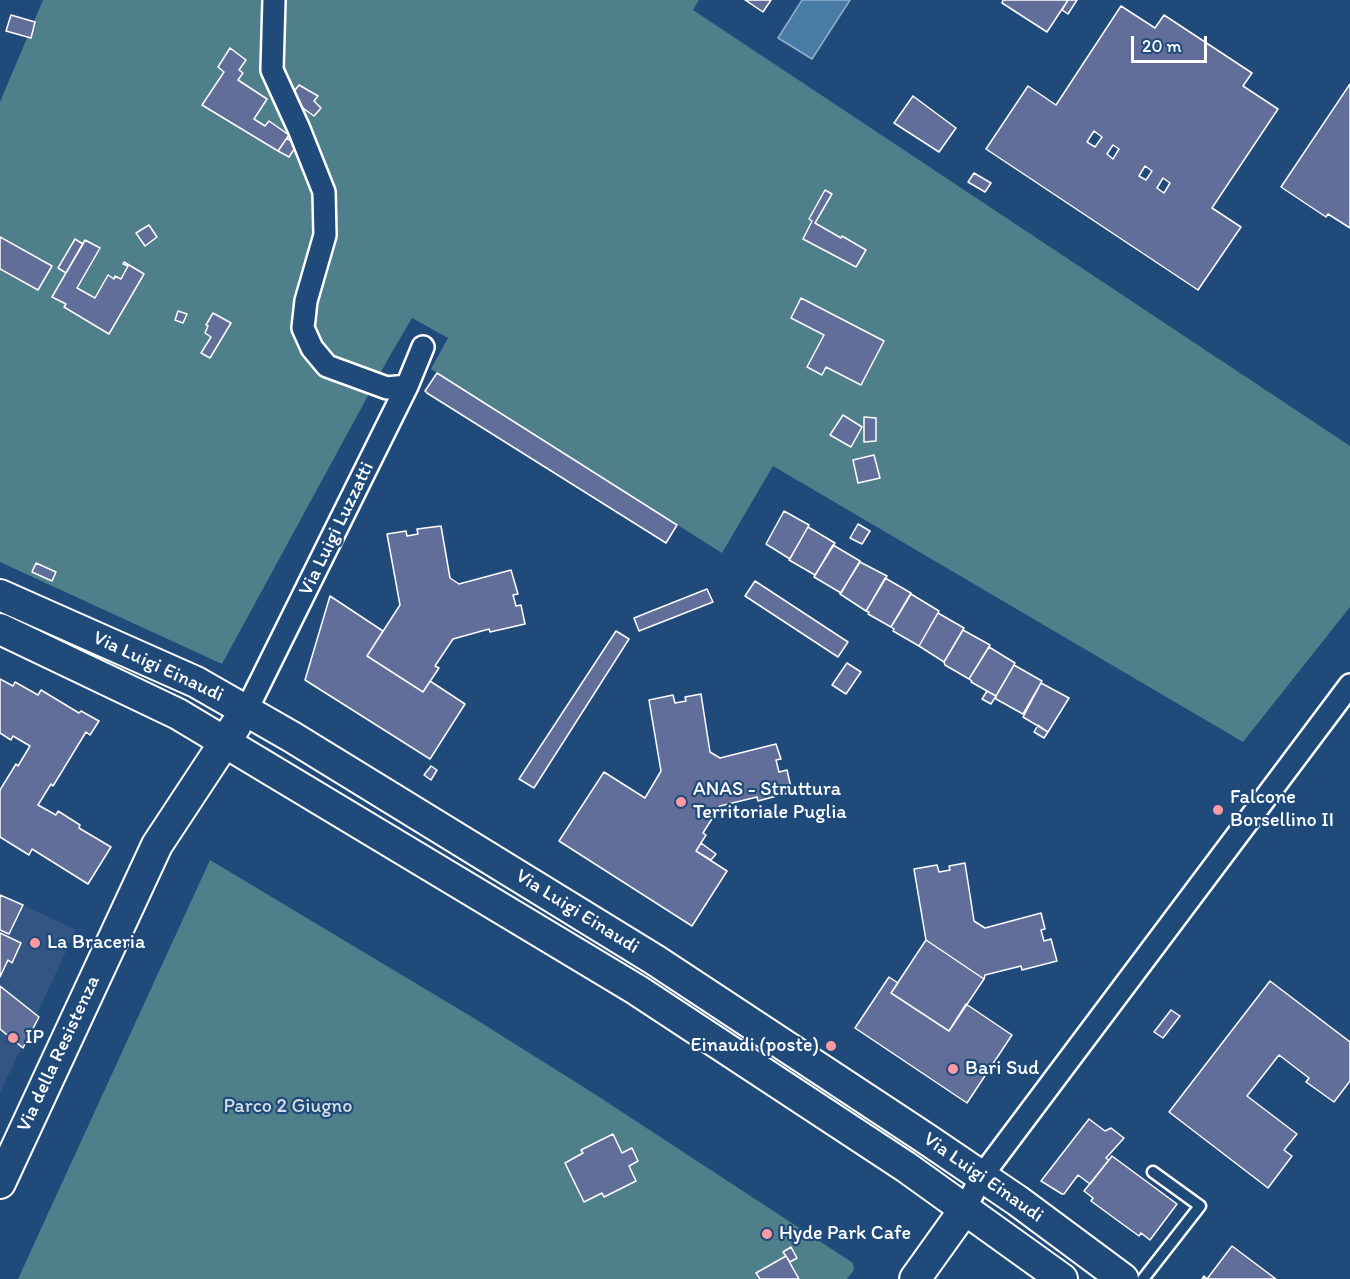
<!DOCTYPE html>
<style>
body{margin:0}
#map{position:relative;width:1350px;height:1279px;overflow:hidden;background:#1f4a7a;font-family:Itim,sans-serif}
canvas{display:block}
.scale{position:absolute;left:1131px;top:36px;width:76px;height:27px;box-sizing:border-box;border:3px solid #fff;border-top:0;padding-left:8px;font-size:18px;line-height:21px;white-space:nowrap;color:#fff;-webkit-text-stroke:4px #1f4a7a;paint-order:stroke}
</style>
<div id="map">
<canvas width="1350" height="1279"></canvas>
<div class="scale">20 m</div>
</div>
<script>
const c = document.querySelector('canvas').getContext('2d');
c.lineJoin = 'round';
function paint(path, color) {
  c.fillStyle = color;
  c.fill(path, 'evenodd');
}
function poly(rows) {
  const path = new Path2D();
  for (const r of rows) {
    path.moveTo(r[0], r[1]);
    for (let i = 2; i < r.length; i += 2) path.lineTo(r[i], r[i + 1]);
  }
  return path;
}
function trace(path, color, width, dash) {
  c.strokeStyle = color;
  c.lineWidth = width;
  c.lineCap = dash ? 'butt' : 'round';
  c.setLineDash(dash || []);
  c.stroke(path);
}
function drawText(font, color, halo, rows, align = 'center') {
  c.font = font + ' Itim,sans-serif';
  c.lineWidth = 4.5;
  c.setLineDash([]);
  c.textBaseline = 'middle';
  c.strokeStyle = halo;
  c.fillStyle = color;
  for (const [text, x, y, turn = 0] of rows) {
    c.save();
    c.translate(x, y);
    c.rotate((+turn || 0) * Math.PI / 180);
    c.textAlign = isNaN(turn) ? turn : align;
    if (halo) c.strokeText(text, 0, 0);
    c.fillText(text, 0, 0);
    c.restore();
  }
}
const built = poly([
 [0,894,76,930,0,1093]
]);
const green = poly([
 [43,0,699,0,693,10,1350,446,1350,607,1243,742,773,466,722,553,431,369,448,338,412,318,388,359,222,664,0,562,0,102],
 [210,860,472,1017,593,1093,853,1263,854,1270,847,1279,18,1279]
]);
const water = poly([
 [802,0,850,0,812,59,778,38,802,0]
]);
const building = poly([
 [745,0,771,0,763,12,745,0],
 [1003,0,1068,0,1047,32,1002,3,1003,0],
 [1068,0,1077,0,1068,14,1062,10,1068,0],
 [1121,6,1155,28,1164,15,1252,73,1243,86,1278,109,1212,208,1241,227,1198,290,986,149,1028,86,1056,105,1121,6],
 [1094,131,1102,137,1095,147,1087,142,1094,131],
 [1113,145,1119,149,1113,159,1107,154,1113,145],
 [1145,166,1152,171,1146,180,1139,176,1145,166],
 [1163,178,1170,183,1164,193,1157,188,1163,178],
 [11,15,35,22,31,38,6,31,11,15],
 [230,48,246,60,239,70,243,73,238,80,267,99,254,119,265,126,269,121,289,135,278,151,202,105,224,72,218,67,230,48],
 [1350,84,1350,228,1328,214,1326,217,1281,187,1350,84],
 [299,85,318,96,314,101,321,108,314,116,289,98,299,85],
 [913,96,956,128,939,152,894,123,913,96],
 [287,138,296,146,289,157,278,151,287,138],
 [974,173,991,183,985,192,968,182,974,173],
 [825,190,832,194,815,223,841,238,842,236,866,250,856,267,803,239,812,221,809,219,825,190],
 [149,225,157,237,145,246,136,233,149,225],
 [0,237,52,266,38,290,0,269,0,237],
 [75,239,83,244,66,273,58,268,75,239],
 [85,240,100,248,77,288,95,298,108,275,114,279,115,276,121,279,128,266,123,264,124,262,144,274,109,334,64,307,66,304,52,297,85,240],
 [801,298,884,341,861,385,826,367,822,375,807,367,824,335,791,318,801,298],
 [178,311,187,314,183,323,175,320,178,311],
 [213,313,231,323,210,358,201,353,211,337,205,333,208,326,206,325,213,313],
 [437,373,677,525,666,543,427,393,425,391,437,373],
 [843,415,862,427,851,447,830,435,843,415],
 [864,417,876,418,876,441,864,442,864,417],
 [874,455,880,478,858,483,853,460,874,455],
 [784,511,809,525,790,559,766,544,784,511],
 [858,524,870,531,862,544,850,538,858,524],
 [441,526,450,578,459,584,511,570,518,594,513,595,516,606,521,605,525,624,490,632,489,629,453,639,435,666,439,668,423,692,367,656,400,605,387,534,406,531,407,536,418,534,417,529,441,526],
 [808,527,835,543,815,575,789,560,808,527],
 [833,545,860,561,841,593,814,577,833,545],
 [860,562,887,576,866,611,840,594,860,562],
 [36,563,56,572,52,581,32,572,36,563],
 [885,578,911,593,891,627,868,614,869,612,866,611,885,578],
 [755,581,848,642,838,657,745,596,755,581],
 [707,589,713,602,639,631,634,618,707,589],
 [911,594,939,611,919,646,893,631,894,629,891,627,911,594],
 [330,596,383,631,367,656,423,692,430,681,465,704,430,759,305,680,330,596],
 [938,613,964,628,944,662,919,646,938,613],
 [963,630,990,645,969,679,945,665,944,662,963,630],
 [616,631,629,639,534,788,519,779,616,631],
 [989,647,1015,663,996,696,971,682,972,681,969,679,989,647],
 [847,663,861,672,846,694,832,685,847,663],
 [1014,665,1042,681,1023,714,996,699,996,696,1014,665],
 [0,679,13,686,15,682,38,695,41,690,79,713,81,711,99,721,90,735,86,732,53,786,51,784,38,805,56,815,58,811,80,825,79,828,111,847,88,884,32,849,29,855,0,837,0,790,16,764,18,766,30,746,13,736,11,740,0,733,0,679],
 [1041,683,1069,698,1048,732,1023,717,1041,683],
 [987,691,996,696,991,704,982,699,987,691],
 [701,694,710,752,720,758,776,744,781,759,776,760,779,772,787,770,792,792,758,801,757,797,720,806,703,833,706,835,696,851,727,871,692,926,559,841,604,772,645,798,661,771,649,700,673,695,675,703,686,701,685,697,701,694],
 [1038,725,1048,732,1044,738,1034,732,1038,725],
 [431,766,437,770,431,780,424,775,431,766],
 [701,843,716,854,711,860,696,851,701,843],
 [965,863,974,921,985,928,1041,913,1045,929,1041,930,1044,941,1051,939,1057,961,1022,970,1021,966,985,975,984,979,926,940,914,869,937,865,939,872,950,870,949,866,965,863],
 [0,895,23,905,9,934,0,930,0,895],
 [0,933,21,943,12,963,8,960,0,977,0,933],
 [926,940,984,979,949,1031,891,993,926,940],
 [889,977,898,983,891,993,949,1031,966,1004,1012,1035,967,1103,855,1028,889,977],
 [1270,981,1350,1042,1350,1081,1334,1102,1306,1082,1309,1078,1279,1055,1247,1096,1297,1134,1284,1150,1292,1156,1268,1188,1169,1112,1270,981],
 [0,986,39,1017,23,1048,0,1029,0,986],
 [1171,1010,1180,1016,1163,1038,1154,1032,1171,1010],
 [1089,1119,1105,1131,1111,1128,1124,1138,1106,1158,1109,1160,1090,1184,1078,1175,1064,1194,1062,1194,1041,1181,1089,1119],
 [613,1134,622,1153,632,1148,638,1161,629,1166,636,1181,604,1197,602,1193,584,1202,565,1163,583,1153,581,1150,613,1134],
 [1112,1156,1177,1204,1150,1240,1141,1233,1139,1236,1121,1223,1091,1201,1093,1198,1084,1191,1112,1156],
 [1232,1246,1276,1279,1202,1279,1204,1276,1207,1279,1232,1246],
 [791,1247,797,1258,790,1262,783,1252,791,1247],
 [786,1256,799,1279,760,1279,756,1273,786,1256]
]);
const lane = poly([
 [1143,1279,1200,1206,1153,1172]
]);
const street = poly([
 [274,0,272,70,299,129,324,192,325,235,306,301,303,328,312,348,327,366,387,388,407,386],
 [247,709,407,386,423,347],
 [965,1209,981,1177,1350,685]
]);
const secondary = poly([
 [0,595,196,682,292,737,655,960,925,1138,1018,1201,1123,1279],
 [0,629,178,714,637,990,906,1167,1062,1279],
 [0,1183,157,845,236,725],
 [915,1279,965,1209]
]);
const markers = [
 [681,802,6,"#ff9aa2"],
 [1218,810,6,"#ff9aa2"],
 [35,943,6,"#ff9aa2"],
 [13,1038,6,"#ff9aa2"],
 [831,1046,6,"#ff9aa2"],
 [953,1069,6,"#ff9aa2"],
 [767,1234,6,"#ff9aa2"]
];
const streetNames = [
 ["Via Luigi Luzzatti",337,529,-64],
 ["Via Luigi Einaudi",158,667,25],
 ["Via Luigi Einaudi",577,912,32],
 ["Via della Resistenza",59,1054,-65],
 ["Via Luigi Einaudi",983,1178,35]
];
const poiNames = [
 ["ANAS - Struttura",693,790],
 ["Territoriale Puglia",693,813],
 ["Falcone",1230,798],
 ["Borsellino II",1230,821],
 ["La Braceria",47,943],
 ["IP",25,1038],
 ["Einaudi (poste)",819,1046,"right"],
 ["Bari Sud",965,1069],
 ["Hyde Park Cafe",779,1234]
];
const parkNames = [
 ["Parco 2 Giugno",288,1107]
];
paint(built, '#335584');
paint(green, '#4e7f8b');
paint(water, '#487ca5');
trace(water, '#91b0c9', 1.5);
paint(building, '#626e9a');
trace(building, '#fff', 1.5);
trace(lane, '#fff', 15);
trace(street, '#fff', 26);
trace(secondary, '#fff', 34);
trace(lane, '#1f4a7a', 10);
trace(street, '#1f4a7a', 21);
trace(secondary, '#1f4a7a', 30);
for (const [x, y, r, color] of markers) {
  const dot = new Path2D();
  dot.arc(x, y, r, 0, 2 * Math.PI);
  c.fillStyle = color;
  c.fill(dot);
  trace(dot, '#1f4a7a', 2);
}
drawText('20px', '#fff', '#1f4a7a', streetNames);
drawText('20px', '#fff', '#1f4a7a', poiNames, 'left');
drawText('20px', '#d3dfe2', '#1f4a7a', parkNames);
</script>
